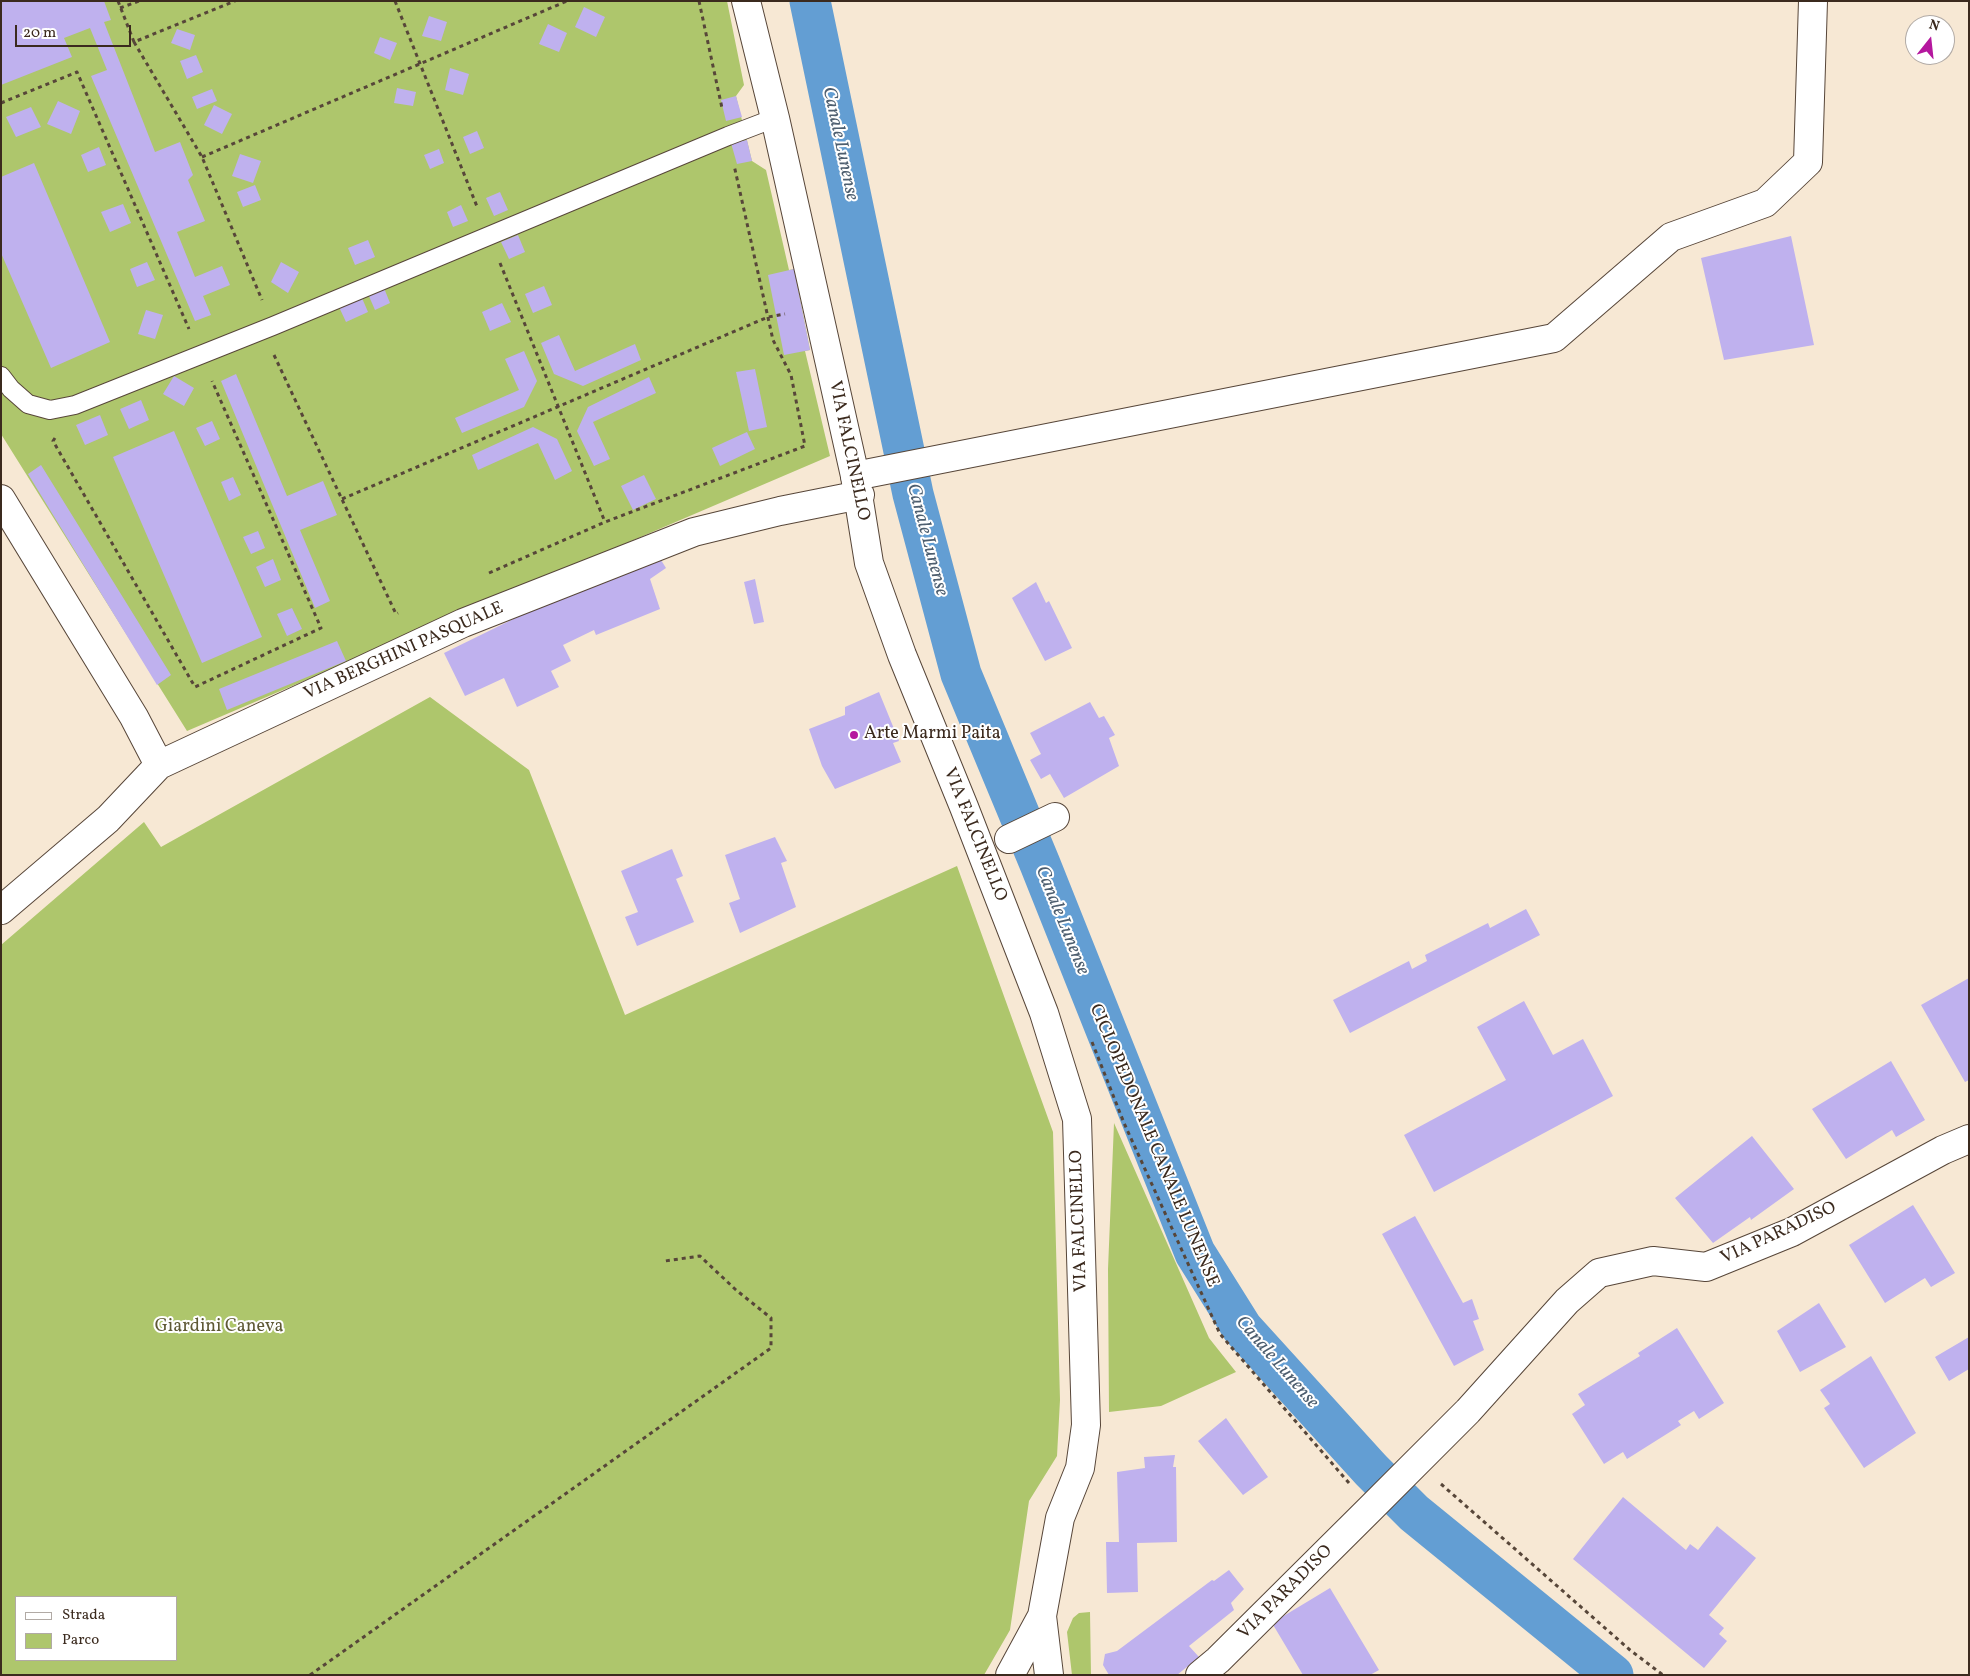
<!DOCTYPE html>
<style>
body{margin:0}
#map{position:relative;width:1970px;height:1676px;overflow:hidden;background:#f7e8d4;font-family:Vollkorn,serif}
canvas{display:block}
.frame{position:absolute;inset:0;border:2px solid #3b2a1e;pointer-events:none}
.legend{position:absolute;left:15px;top:1596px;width:162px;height:65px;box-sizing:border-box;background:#fff;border:1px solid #b1aaa5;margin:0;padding:6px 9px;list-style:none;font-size:15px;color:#3b2a1e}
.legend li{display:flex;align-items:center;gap:10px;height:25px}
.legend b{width:25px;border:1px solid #b1aaa5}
.north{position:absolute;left:1905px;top:15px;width:50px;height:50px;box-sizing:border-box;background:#fff;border:1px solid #b1aaa5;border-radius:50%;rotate:16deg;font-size:14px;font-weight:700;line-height:20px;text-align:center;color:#3b2a1e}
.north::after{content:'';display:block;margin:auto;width:18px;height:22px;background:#b5179e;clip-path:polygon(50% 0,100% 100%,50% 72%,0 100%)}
.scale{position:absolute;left:15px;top:25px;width:116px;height:22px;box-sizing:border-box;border:2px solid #3b2a1e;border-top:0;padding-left:6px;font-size:15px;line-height:18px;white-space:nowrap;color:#3b2a1e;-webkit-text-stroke:4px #fff;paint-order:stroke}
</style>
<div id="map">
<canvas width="1970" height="1676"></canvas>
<div class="frame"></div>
<ul class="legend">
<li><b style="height:6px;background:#fff"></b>Strada</li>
<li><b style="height:14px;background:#aec66c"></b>Parco</li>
</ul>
<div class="north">N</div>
<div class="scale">20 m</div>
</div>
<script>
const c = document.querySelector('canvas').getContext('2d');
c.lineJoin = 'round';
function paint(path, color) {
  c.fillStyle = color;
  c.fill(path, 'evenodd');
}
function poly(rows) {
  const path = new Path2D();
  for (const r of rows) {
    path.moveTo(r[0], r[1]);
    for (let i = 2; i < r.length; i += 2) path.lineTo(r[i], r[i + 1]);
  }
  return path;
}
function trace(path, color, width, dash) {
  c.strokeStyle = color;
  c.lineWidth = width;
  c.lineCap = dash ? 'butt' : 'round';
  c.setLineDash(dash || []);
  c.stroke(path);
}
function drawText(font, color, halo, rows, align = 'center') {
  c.font = font + ' Vollkorn,serif';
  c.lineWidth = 4;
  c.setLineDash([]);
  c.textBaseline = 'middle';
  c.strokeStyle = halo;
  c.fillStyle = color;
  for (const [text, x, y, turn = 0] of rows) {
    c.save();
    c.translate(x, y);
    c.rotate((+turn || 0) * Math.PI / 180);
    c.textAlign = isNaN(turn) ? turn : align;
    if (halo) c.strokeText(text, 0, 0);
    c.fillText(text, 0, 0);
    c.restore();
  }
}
const green = poly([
 [1,1,727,1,744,85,736,96,752,161,766,170,789,270,794,269,810,350,805,351,830,456,187,731,1,434],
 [430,697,529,770,625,1015,957,866,1053,1132,1060,1400,1057,1456,1029,1501,1010,1630,984,1675,1,1675,1,945,144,822,161,847],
 [16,1597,176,1597,176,1660,16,1660],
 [1114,1123,1209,1338,1236,1372,1161,1406,1109,1412,1108,1269],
 [1090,1612,1091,1675,1072,1675,1067,1632,1073,1618,1079,1613]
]);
const canal = poly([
 [810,1,913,494,961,674,1040,864,1195,1253,1242,1328,1371,1470,1414,1513,1613,1675]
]);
const building = poly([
 [1,1,104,1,111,20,104,22,155,152,180,142,193,175,188,180,205,221,177,232,195,277,222,266,230,285,203,296,211,315,195,321,91,76,107,70,90,28,64,38,72,57,1,85],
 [584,7,605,17,596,37,575,27],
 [429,16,447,22,441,41,422,36],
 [548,24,567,33,559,52,539,44],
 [177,29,195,35,190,50,171,43],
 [380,37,397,43,390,60,374,53],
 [196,55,203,72,187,79,180,61],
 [450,68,469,74,463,95,445,90],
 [397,88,416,92,413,106,394,103],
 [212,89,217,101,197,109,192,97],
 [736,96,742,117,726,121,721,100],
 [58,101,80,111,71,134,47,124],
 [214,105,232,114,222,134,204,125],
 [31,107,41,127,16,137,6,117],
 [477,131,484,148,470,154,463,137],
 [747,140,752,161,737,164,731,143],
 [99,147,106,165,88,172,81,155],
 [439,149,444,163,430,169,424,155],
 [240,154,261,161,253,183,232,176],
 [34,163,110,342,51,368,1,253,1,177],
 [255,185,261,200,243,207,237,192],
 [500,192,508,210,494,216,486,198],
 [123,204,131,223,110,232,101,212],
 [461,205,468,221,453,227,447,212],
 [518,235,525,252,509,259,501,242],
 [1791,236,1814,345,1724,360,1701,258],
 [368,240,375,257,355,265,348,248],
 [147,262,155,280,137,287,130,269],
 [281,262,299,272,288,293,271,282],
 [794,269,810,350,784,355,768,275],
 [544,286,552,305,533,313,525,294],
 [384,288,390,303,375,310,368,294],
 [362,298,368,312,346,322,339,307],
 [502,303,511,322,490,331,482,312],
 [146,310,163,315,155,339,138,334],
 [559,335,575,371,635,344,641,360,583,386,554,374,541,343],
 [524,351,537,381,524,407,462,433,455,418,519,390,505,359],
 [755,369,767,427,749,431,736,372],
 [236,374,287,496,323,481,337,515,300,530,330,601,315,608,221,381],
 [174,376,194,388,184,406,163,394],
 [649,377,656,393,593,422,610,459,594,466,577,431,588,407],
 [141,400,149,420,129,429,120,409],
 [100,415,108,435,85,445,76,425],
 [212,421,220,439,205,446,196,428],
 [533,427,557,439,572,471,555,480,538,443,478,470,472,455],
 [174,431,262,637,202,663,113,457],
 [747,432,755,449,720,466,712,448],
 [41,465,171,675,157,685,28,474],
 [644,475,656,499,633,510,621,486],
 [233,477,241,495,229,501,221,482],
 [258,531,265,548,251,554,243,537],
 [273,559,281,580,265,587,256,567],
 [661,560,666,568,650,579,660,609,596,635,594,630,563,645,571,661,551,671,559,687,517,707,504,678,465,696,444,653,544,604,578,593],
 [755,579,764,622,754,624,744,582],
 [1036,582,1046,603,1049,601,1072,648,1045,661,1012,598],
 [292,608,302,629,287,636,277,614],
 [337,641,346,661,227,710,219,689],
 [879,692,899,741,893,743,901,762,835,789,822,766,809,729,845,715,845,707],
 [1090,702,1099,718,1104,716,1115,735,1109,738,1119,766,1064,798,1050,774,1041,779,1030,760,1041,754,1030,733],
 [775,837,787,861,781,863,796,907,740,933,729,903,740,899,725,855],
 [672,849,683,876,676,879,694,922,637,946,625,917,638,912,621,871],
 [1526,909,1540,935,1350,1033,1333,1000,1409,961,1412,969,1427,961,1425,955,1488,923,1490,928],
 [1969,978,1969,1080,1965,1082,1921,1005],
 [1524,1001,1553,1055,1583,1039,1613,1096,1434,1192,1404,1135,1506,1080,1477,1027],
 [1891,1061,1925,1120,1896,1137,1892,1130,1846,1159,1812,1109],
 [1752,1136,1794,1189,1751,1220,1750,1217,1713,1243,1675,1198],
 [1913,1205,1955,1273,1931,1287,1925,1278,1885,1303,1849,1245],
 [1415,1216,1463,1303,1472,1299,1479,1319,1473,1321,1484,1350,1454,1366,1382,1234],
 [1819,1303,1846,1347,1800,1372,1777,1331],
 [1677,1328,1724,1403,1699,1419,1694,1411,1678,1421,1681,1425,1627,1459,1623,1452,1604,1464,1572,1414,1585,1405,1578,1394,1640,1356,1638,1353],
 [1969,1337,1969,1369,1949,1381,1935,1357],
 [1871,1356,1916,1433,1864,1468,1824,1408,1830,1404,1820,1390],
 [1226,1418,1268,1477,1243,1495,1198,1441],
 [1175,1455,1173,1467,1176,1467,1177,1542,1137,1543,1138,1592,1107,1593,1106,1542,1119,1542,1117,1472,1145,1468,1144,1457],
 [1623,1497,1686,1550,1690,1544,1698,1550,1717,1526,1756,1558,1709,1615,1724,1628,1719,1634,1727,1641,1704,1668,1573,1559],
 [1229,1570,1244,1589,1231,1603,1234,1610,1189,1646,1199,1657,1177,1675,1109,1675,1103,1665,1105,1654,1117,1651,1212,1580,1214,1581],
 [1330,1588,1379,1670,1370,1675,1303,1675,1272,1623]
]);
const path = poly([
 [118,1,134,42,235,1],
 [395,1,478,209],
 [699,1,722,108],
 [120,8,139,1],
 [134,42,202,157,262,300],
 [1,103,77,72,189,329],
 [202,157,567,1],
 [500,263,605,522],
 [274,355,396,614,398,613],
 [55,438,53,441,195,687,321,628,212,381],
 [342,499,768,317,785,314],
 [489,573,605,522,805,446,791,375,773,340,734,165],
 [1092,1042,1124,1123,1220,1334,1349,1483],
 [1441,1484,1630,1650,1663,1675],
 [310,1675,771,1348,771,1318,736,1290,700,1256,665,1261]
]);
const service = poly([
 [1,376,11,389,28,404,50,410,75,405,273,326,728,136,775,118]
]);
const minor = poly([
 [855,476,1554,338,1671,237,1765,203,1808,162,1813,1],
 [1,499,134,717,159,765],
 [1009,839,1055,817],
 [1,910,108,819,159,765,463,623,694,532,780,511,860,495],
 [1200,1675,1218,1660,1370,1509,1468,1411,1567,1301,1599,1273,1653,1261,1706,1267,1792,1232,1943,1150,1969,1139]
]);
const tertiary = poly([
 [746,1,775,118,855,476,869,563,902,655,964,807,1044,1013,1077,1119,1086,1425,1080,1468,1060,1518,1042,1616,1049,1675],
 [1010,1675,1042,1616]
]);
const markers = [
 [854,735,5,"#b5179e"]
];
const streetNames = [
 ["VIA FALCINELLO",848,451,78],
 ["VIA BERGHINI PASQUALE",404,652,-24],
 ["VIA FALCINELLO",974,835,68],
 ["CICLOPEDONALE CANALE LUNENSE",1153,1146,67],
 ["VIA FALCINELLO",1080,1221,-92],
 ["VIA PARADISO",1779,1234,-25],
 ["VIA PARADISO",1286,1593,-45]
];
const poiNames = [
 ["Arte Marmi Paita",864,735]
];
const parkNames = [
 ["Giardini Caneva",219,1328]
];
const waterNames = [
 ["Canale Lunense",839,144,78],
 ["Canale Lunense",926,540,75],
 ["Canale Lunense",1061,921,68],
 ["Canale Lunense",1276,1363,49]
];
paint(green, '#aec66c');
trace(canal, '#639ed3', 41);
paint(building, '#bfb1ee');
trace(service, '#574639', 20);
trace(minor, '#574639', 30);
trace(tertiary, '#574639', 30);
trace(path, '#574639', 3, [4, 4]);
trace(service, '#fff', 18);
trace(minor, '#fff', 28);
trace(tertiary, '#fff', 28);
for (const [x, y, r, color] of markers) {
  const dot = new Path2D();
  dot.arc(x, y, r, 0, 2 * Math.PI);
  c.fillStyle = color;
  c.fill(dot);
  trace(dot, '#fff', 2);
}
drawText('18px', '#3b2a1e', '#fff', streetNames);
drawText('18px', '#3b2a1e', '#fff', poiNames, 'left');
drawText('18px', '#5e5935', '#fff', parkNames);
drawText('italic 19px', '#4d5e6f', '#fff', waterNames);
</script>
